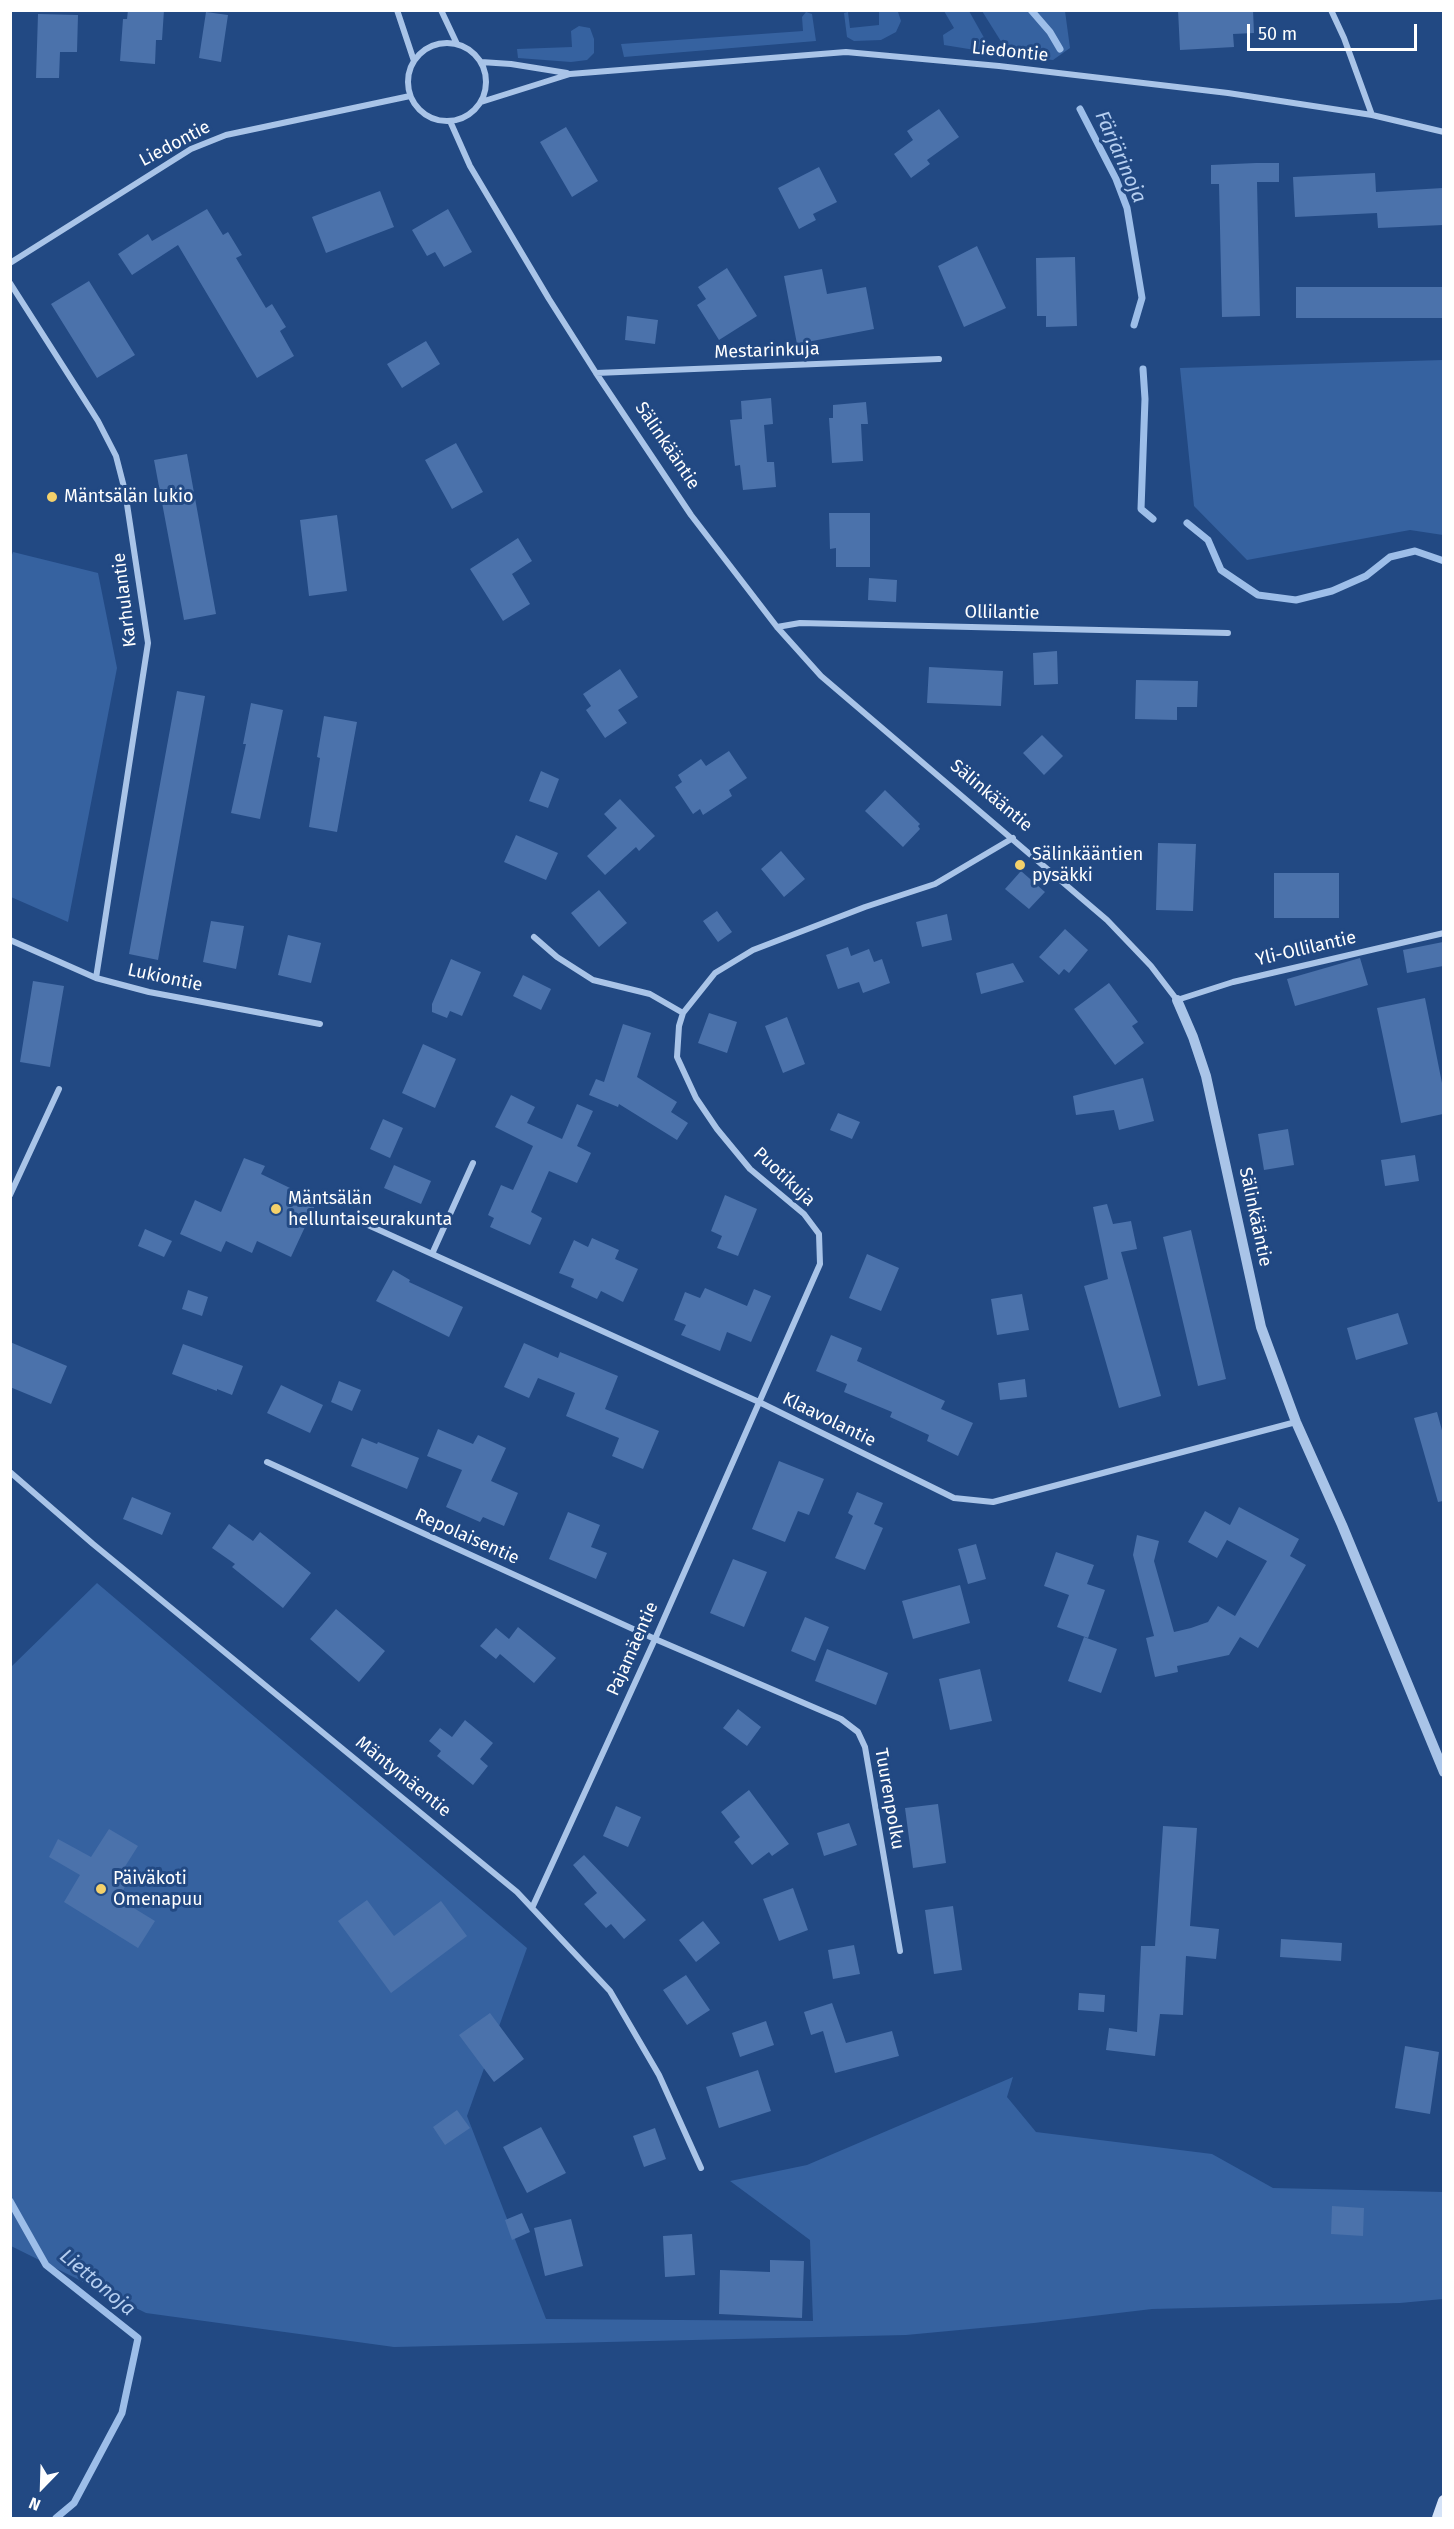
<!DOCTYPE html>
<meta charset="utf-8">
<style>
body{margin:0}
#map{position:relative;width:1454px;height:2529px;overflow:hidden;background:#224983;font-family:"Fira Sans",sans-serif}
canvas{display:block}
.frame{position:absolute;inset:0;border:12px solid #fff;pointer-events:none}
.north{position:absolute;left:12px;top:2457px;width:60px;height:60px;-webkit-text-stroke:4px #224983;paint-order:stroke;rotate:203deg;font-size:16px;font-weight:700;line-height:24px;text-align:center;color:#fff}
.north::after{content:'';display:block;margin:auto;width:21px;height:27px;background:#fff;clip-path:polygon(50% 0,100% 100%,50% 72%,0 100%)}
.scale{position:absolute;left:1247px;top:24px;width:170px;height:27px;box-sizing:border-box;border:3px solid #fff;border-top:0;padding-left:8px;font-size:18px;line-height:21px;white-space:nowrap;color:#fff;-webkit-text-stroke:4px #224983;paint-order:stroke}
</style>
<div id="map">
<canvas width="1454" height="2529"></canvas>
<div class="frame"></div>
<div class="north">N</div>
<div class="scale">50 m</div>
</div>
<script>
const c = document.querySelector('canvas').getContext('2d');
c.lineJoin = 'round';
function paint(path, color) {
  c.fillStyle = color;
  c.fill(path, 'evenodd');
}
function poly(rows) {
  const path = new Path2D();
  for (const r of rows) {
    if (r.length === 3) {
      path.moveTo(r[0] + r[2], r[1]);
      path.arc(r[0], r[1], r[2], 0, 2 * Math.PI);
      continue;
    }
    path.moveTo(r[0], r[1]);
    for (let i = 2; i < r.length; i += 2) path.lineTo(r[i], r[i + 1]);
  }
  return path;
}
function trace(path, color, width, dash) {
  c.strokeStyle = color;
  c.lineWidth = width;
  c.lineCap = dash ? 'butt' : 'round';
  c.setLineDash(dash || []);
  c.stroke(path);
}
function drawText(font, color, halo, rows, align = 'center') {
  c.font = font + ' "Fira Sans",sans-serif';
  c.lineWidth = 6;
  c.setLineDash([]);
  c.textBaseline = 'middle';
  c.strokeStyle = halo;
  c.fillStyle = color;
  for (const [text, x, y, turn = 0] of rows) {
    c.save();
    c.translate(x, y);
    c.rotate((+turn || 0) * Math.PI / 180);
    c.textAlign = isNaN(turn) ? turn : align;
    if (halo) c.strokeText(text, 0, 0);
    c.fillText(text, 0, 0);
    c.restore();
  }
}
const green = poly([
 [879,11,898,12,901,21,896,32,881,40,854,41,847,37,844,13,848,12,850,28,879,25],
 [944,11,969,11,987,43,983,49,975,50,944,45,943,35,954,28],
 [982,11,1065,11,1070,48,1053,60,1014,56,1007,51],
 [806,12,812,14,816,41,624,57,621,44,803,31,802,17],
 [579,26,590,28,594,39,594,53,587,60,571,62,518,58,517,49,572,47,571,31],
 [1443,360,1443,535,1410,530,1247,560,1194,506,1180,368],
 [13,552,98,573,117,668,68,922,11,897,10,560],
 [97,1583,527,1948,467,2116,546,2319,813,2321,810,2240,730,2181,807,2165,1013,2077,1007,2097,1036,2132,1212,2154,1273,2188,1444,2192,1443,2299,1400,2303,1152,2309,1034,2323,906,2335,394,2347,146,2313,11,2246,11,1667]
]);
const stream = poly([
 [1031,10,1050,32,1060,49],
 [1080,109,1116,179,1127,208,1142,298,1134,325],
 [1143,369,1145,399,1141,509,1153,519],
 [1187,523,1208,540,1221,570,1258,595,1296,600,1332,591,1366,576,1390,557,1415,551,1444,561],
 [10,2201,46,2265,138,2338,122,2413,74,2503,56,2518]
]);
const building = poly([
 [128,10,164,10,162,40,156,40,155,64,120,61,123,19,127,19],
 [1178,10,1253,10,1254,33,1233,34,1234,47,1180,50],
 [206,12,228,15,221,62,199,58],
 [38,14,78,15,77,52,60,52,59,78,36,78],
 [939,109,959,137,927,160,930,164,911,178,894,154,913,140,907,131],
 [566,127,598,181,572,197,540,142],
 [1256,163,1279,163,1279,182,1257,182,1260,316,1222,317,1219,184,1211,184,1211,165],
 [819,167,837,202,813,214,816,220,799,229,778,188],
 [1375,173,1376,192,1443,188,1443,225,1378,228,1377,213,1295,217,1293,177],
 [380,191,394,227,326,253,312,217],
 [207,209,223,235,228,232,242,255,236,258,266,308,272,304,286,327,280,331,294,356,257,378,178,245,132,275,118,254,148,234,152,241],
 [448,209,472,252,444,267,435,252,427,256,412,230],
 [977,246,1006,308,964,327,938,266],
 [1075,257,1077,326,1046,327,1046,316,1037,316,1036,258],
 [727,268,757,316,719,340,697,305,706,299,698,287],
 [822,269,827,294,866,287,874,329,797,344,784,276],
 [89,281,135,355,97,378,51,304],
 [1296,287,1443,287,1443,318,1296,318],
 [627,316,658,320,655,344,625,340],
 [426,341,440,364,402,388,387,364],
 [771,398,773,424,764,425,767,462,774,462,776,487,743,490,740,465,735,466,730,420,742,419,741,401],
 [866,402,868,424,861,424,863,461,832,463,829,418,833,418,833,405],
 [456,443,483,492,452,509,425,460],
 [187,454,216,614,184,620,154,460],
 [829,513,870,513,870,567,836,567,836,548,830,549],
 [337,515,347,591,309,596,300,520],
 [518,538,532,561,512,574,530,604,503,621,470,569],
 [869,578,897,580,896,602,868,600],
 [1057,651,1058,684,1034,685,1033,653],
 [929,667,1003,671,1001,706,927,703],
 [620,669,638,697,618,710,627,723,605,738,586,710,591,706,583,694],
 [1136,680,1198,681,1197,707,1177,707,1177,720,1135,719],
 [177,691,205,696,158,960,129,954],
 [251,703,283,710,260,819,231,813,246,744,243,744],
 [324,716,357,722,337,832,309,827,320,758,317,757],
 [1042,735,1063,756,1044,775,1023,753],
 [729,751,747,778,729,790,732,796,703,815,700,809,693,814,675,787,682,782,678,775,701,759,706,766],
 [541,771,559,779,548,808,529,801],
 [885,790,920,824,918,826,920,829,903,847,865,811],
 [620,799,655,836,639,851,636,847,605,875,587,856,617,828,604,814],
 [516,835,558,853,546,880,504,862],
 [1158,843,1196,844,1193,911,1156,910],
 [781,851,805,879,784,897,761,869],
 [1021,871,1045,892,1029,909,1005,889],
 [1274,873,1339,873,1339,918,1274,918],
 [599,890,627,923,599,947,571,913],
 [717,911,732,932,718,942,703,921],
 [947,914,952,940,922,947,916,922],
 [211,921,244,926,236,969,203,962],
 [1065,929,1088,950,1069,973,1064,969,1059,975,1039,957],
 [288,935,321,943,311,983,278,975],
 [1443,942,1443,966,1407,973,1403,950],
 [848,947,851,956,869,949,874,962,882,959,890,983,863,993,859,982,838,989,826,955],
 [1360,958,1368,985,1295,1006,1287,979],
 [451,959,481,972,462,1016,450,1011,447,1018,432,1012,432,1004],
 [1013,963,1024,982,981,994,976,973],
 [523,975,551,989,541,1010,513,996],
 [33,981,64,986,50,1067,20,1062],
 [1109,983,1138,1022,1132,1026,1144,1043,1115,1065,1074,1009],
 [1425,998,1443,1088,1443,1114,1401,1123,1377,1008],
 [709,1013,737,1022,727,1053,698,1043],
 [787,1017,805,1064,783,1073,765,1026],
 [623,1024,651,1033,637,1077,677,1102,671,1112,688,1123,677,1140,619,1104,618,1107,589,1095,596,1079,604,1082],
 [423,1044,456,1059,435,1108,402,1093],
 [1143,1078,1154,1121,1119,1130,1114,1110,1076,1115,1073,1096],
 [511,1095,535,1107,527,1123,562,1139,577,1104,593,1111,577,1146,591,1153,577,1183,549,1171,531,1212,542,1218,530,1245,490,1227,494,1218,488,1215,501,1185,513,1190,533,1146,495,1127],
 [838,1113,860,1122,852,1139,830,1130],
 [383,1119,403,1128,390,1158,370,1149],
 [1288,1129,1294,1165,1264,1170,1258,1134],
 [1415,1155,1419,1181,1385,1186,1381,1160],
 [244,1158,265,1166,261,1174,317,1201,291,1257,257,1241,252,1253,226,1241,221,1252,180,1234,195,1200,221,1212],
 [394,1165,431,1181,421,1204,384,1188],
 [725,1195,757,1209,738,1256,717,1248,722,1236,711,1231],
 [1107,1204,1113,1224,1131,1221,1137,1249,1121,1252,1161,1396,1119,1408,1084,1286,1108,1279,1093,1207],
 [145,1229,172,1241,164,1257,138,1246],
 [1191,1230,1226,1379,1198,1386,1163,1237],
 [592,1238,619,1250,615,1259,638,1269,623,1302,601,1291,597,1299,571,1287,574,1279,559,1273,574,1240,588,1247],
 [867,1254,899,1268,881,1311,849,1298],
 [393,1270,410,1280,409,1282,463,1307,449,1337,376,1301],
 [705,1288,747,1306,754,1289,771,1296,751,1342,727,1332,720,1351,681,1335,686,1325,674,1320,685,1292,700,1298],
 [188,1290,208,1297,202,1316,182,1309],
 [1022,1294,1029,1330,997,1335,991,1299],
 [1398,1313,1408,1344,1356,1360,1347,1328],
 [831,1335,862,1348,857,1361,945,1401,941,1409,973,1423,958,1456,927,1441,929,1435,890,1417,892,1412,844,1392,847,1384,816,1371],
 [10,1342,67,1366,51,1404,10,1387],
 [524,1343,558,1358,560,1352,618,1376,605,1409,659,1431,643,1469,612,1456,619,1438,566,1416,575,1393,538,1378,529,1398,504,1387],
 [183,1344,243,1366,232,1395,217,1389,217,1391,172,1374],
 [1025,1379,1027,1397,1000,1400,998,1383],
 [339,1381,361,1390,352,1411,331,1402],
 [281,1385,323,1405,310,1433,267,1413],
 [1437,1412,1443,1434,1443,1501,1438,1502,1414,1418],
 [438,1429,473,1444,478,1435,506,1448,491,1481,518,1493,504,1526,483,1517,480,1522,446,1507,462,1470,427,1456],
 [362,1438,377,1444,378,1442,419,1458,407,1489,351,1466],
 [779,1461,824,1479,809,1515,798,1511,785,1542,752,1529],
 [857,1492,883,1503,874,1524,883,1528,865,1570,835,1558,853,1516,848,1513],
 [132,1497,171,1513,162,1535,123,1519],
 [1239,1507,1299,1539,1290,1556,1306,1565,1258,1648,1240,1637,1229,1655,1177,1666,1178,1672,1155,1677,1146,1638,1154,1636,1133,1555,1137,1535,1159,1541,1154,1561,1174,1632,1191,1628,1208,1622,1218,1606,1235,1616,1267,1561,1227,1540,1217,1558,1188,1542,1205,1511,1230,1525],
 [568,1512,600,1525,591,1547,607,1553,596,1579,549,1559],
 [229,1524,253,1541,260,1532,311,1573,283,1608,232,1567,235,1564,212,1548],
 [976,1544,986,1579,968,1584,958,1549],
 [1056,1552,1094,1565,1087,1584,1105,1590,1088,1638,1057,1627,1069,1595,1044,1586],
 [733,1559,767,1572,744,1627,710,1613],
 [960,1585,970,1623,913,1639,902,1601],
 [336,1609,385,1651,359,1682,310,1639],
 [805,1617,829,1627,815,1661,791,1651],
 [518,1627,556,1658,534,1683,500,1654,496,1659,480,1646,496,1628,509,1639],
 [1084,1637,1117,1649,1101,1693,1068,1681],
 [827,1649,888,1673,876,1705,815,1681],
 [980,1669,992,1721,950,1730,939,1679],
 [738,1709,761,1727,747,1746,723,1728],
 [465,1720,493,1743,480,1759,488,1766,473,1785,437,1756,441,1751,429,1741,440,1728,452,1737],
 [749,1790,789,1844,772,1856,769,1852,752,1865,734,1842,740,1837,721,1812],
 [938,1804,946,1863,913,1868,905,1808],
 [616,1806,641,1817,628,1847,603,1836],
 [849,1823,857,1845,824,1856,817,1833],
 [1163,1826,1197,1828,1190,1926,1219,1929,1216,1959,1186,1956,1183,2015,1160,2014,1155,2056,1106,2050,1109,2028,1137,2032,1141,1946,1155,1946],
 [109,1829,138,1846,119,1876,128,1880,119,1899,155,1921,138,1948,64,1902,80,1875,49,1857,58,1839,91,1857],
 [584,1855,646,1920,624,1939,611,1924,606,1928,584,1904,597,1893,573,1865],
 [793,1888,808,1930,779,1941,763,1899],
 [367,1900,394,1936,441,1901,467,1936,391,1993,338,1921],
 [953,1906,962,1970,934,1974,925,1910],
 [703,1921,720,1943,696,1962,679,1940],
 [1281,1939,1342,1943,1341,1961,1280,1957],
 [854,1945,860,1974,833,1979,828,1950],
 [686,1975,710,2010,687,2025,663,1990],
 [1079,1993,1105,1995,1104,2012,1078,2010],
 [832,2003,846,2043,892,2031,899,2056,835,2073,823,2031,811,2035,804,2012],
 [490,2013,524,2059,494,2082,459,2035],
 [766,2021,774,2045,740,2057,732,2033],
 [1405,2046,1439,2052,1430,2114,1395,2108],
 [758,2070,771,2111,719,2128,706,2087],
 [457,2110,470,2128,445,2145,433,2127],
 [541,2127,566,2173,527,2193,503,2147],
 [655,2128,666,2159,644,2167,633,2136],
 [1332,2206,1364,2208,1363,2236,1331,2234],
 [522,2213,530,2232,512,2240,505,2220],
 [571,2219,583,2266,545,2276,534,2228],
 [692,2234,695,2275,665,2277,663,2236],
 [770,2260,804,2261,802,2318,719,2314,720,2270,770,2272]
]);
const minor = poly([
 [397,10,414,61],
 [441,10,457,44],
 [1331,10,1344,38,1372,115],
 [447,82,39],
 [481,62,511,64,567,73],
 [481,102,570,74,846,52,999,66,1228,93,1372,115,1444,132],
 [450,121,470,166,549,299,596,373,691,515,777,627,821,676,1107,920,1151,966,1177,1000,1233,982,1444,933],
 [10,263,191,149,226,135,410,96],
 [10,283,98,421,116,456,125,491,148,643,96,978],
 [596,373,939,359],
 [777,627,800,623,1228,633],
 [10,940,96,978,149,992,320,1024],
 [683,1013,715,973,753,950,865,907,935,884,1013,838],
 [10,1195,59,1089],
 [368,1225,759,1402,954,1498,993,1502,1296,1422],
 [432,1254,473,1163],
 [267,1462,655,1639,841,1719,858,1732,865,1747,900,1951],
 [10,1472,93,1544,517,1892,610,1991,659,2075,701,2168],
 [532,1908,655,1639,820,1264,819,1234,804,1214,750,1169,717,1129,696,1098,677,1057,679,1026,683,1013,650,994,593,980,557,957,534,937]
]);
const tertiary = poly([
 [1177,1000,1193,1037,1206,1076,1261,1327,1296,1422,1342,1525,1444,1772]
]);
const secondary = poly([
 [1438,2518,1444,2501]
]);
const markers = [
 [52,497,6,"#f4d16b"],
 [1020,865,6,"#f4d16b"],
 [276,1209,6,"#f4d16b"],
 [101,1889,6,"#f4d16b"]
];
const streetNames = [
 ["Liedontie",1010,52,6],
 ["Liedontie",175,144,-28],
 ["Mestarinkuja",767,351,-2],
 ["Sälinkääntie",667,446,56],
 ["Karhulantie",125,600,-97],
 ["Ollilantie",1002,613,1],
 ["Sälinkääntie",991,796,40],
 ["Yli-Ollilantie",1306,949,-13],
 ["Lukiontie",165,978,12],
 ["Puotikuja",784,1177,43],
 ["Sälinkääntie",1255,1217,78],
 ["Klaavolantie",829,1420,26],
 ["Repolaisentie",467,1537,24],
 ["Pajamäentie",633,1649,-66],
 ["Mäntymäentie",403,1777,39],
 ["Tuurenpolku",889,1799,80]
];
const poiNames = [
 ["Mäntsälän lukio",64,497],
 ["Sälinkääntien",1032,855],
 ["pysäkki",1032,876],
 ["Mäntsälän",288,1199],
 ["helluntaiseurakunta",288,1220],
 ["Päiväkoti",113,1879],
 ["Omenapuu",113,1900]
];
const waterNames = [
 ["Färjärinoja",1120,157,66],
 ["Liettonoja",97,2283,40]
];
paint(green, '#3662a0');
trace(stream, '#9dbee9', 7);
paint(building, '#4b72ab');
trace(minor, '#a9c4e8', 6);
trace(tertiary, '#a9c4e8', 10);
trace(secondary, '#d4e2f7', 12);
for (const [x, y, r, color] of markers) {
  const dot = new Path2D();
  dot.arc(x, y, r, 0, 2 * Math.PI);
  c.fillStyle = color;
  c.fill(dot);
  trace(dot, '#224983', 2);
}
drawText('18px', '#fff', '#224983', streetNames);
drawText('18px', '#fff', '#224983', poiNames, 'left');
drawText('italic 20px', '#b5cef0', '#224983', waterNames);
</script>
